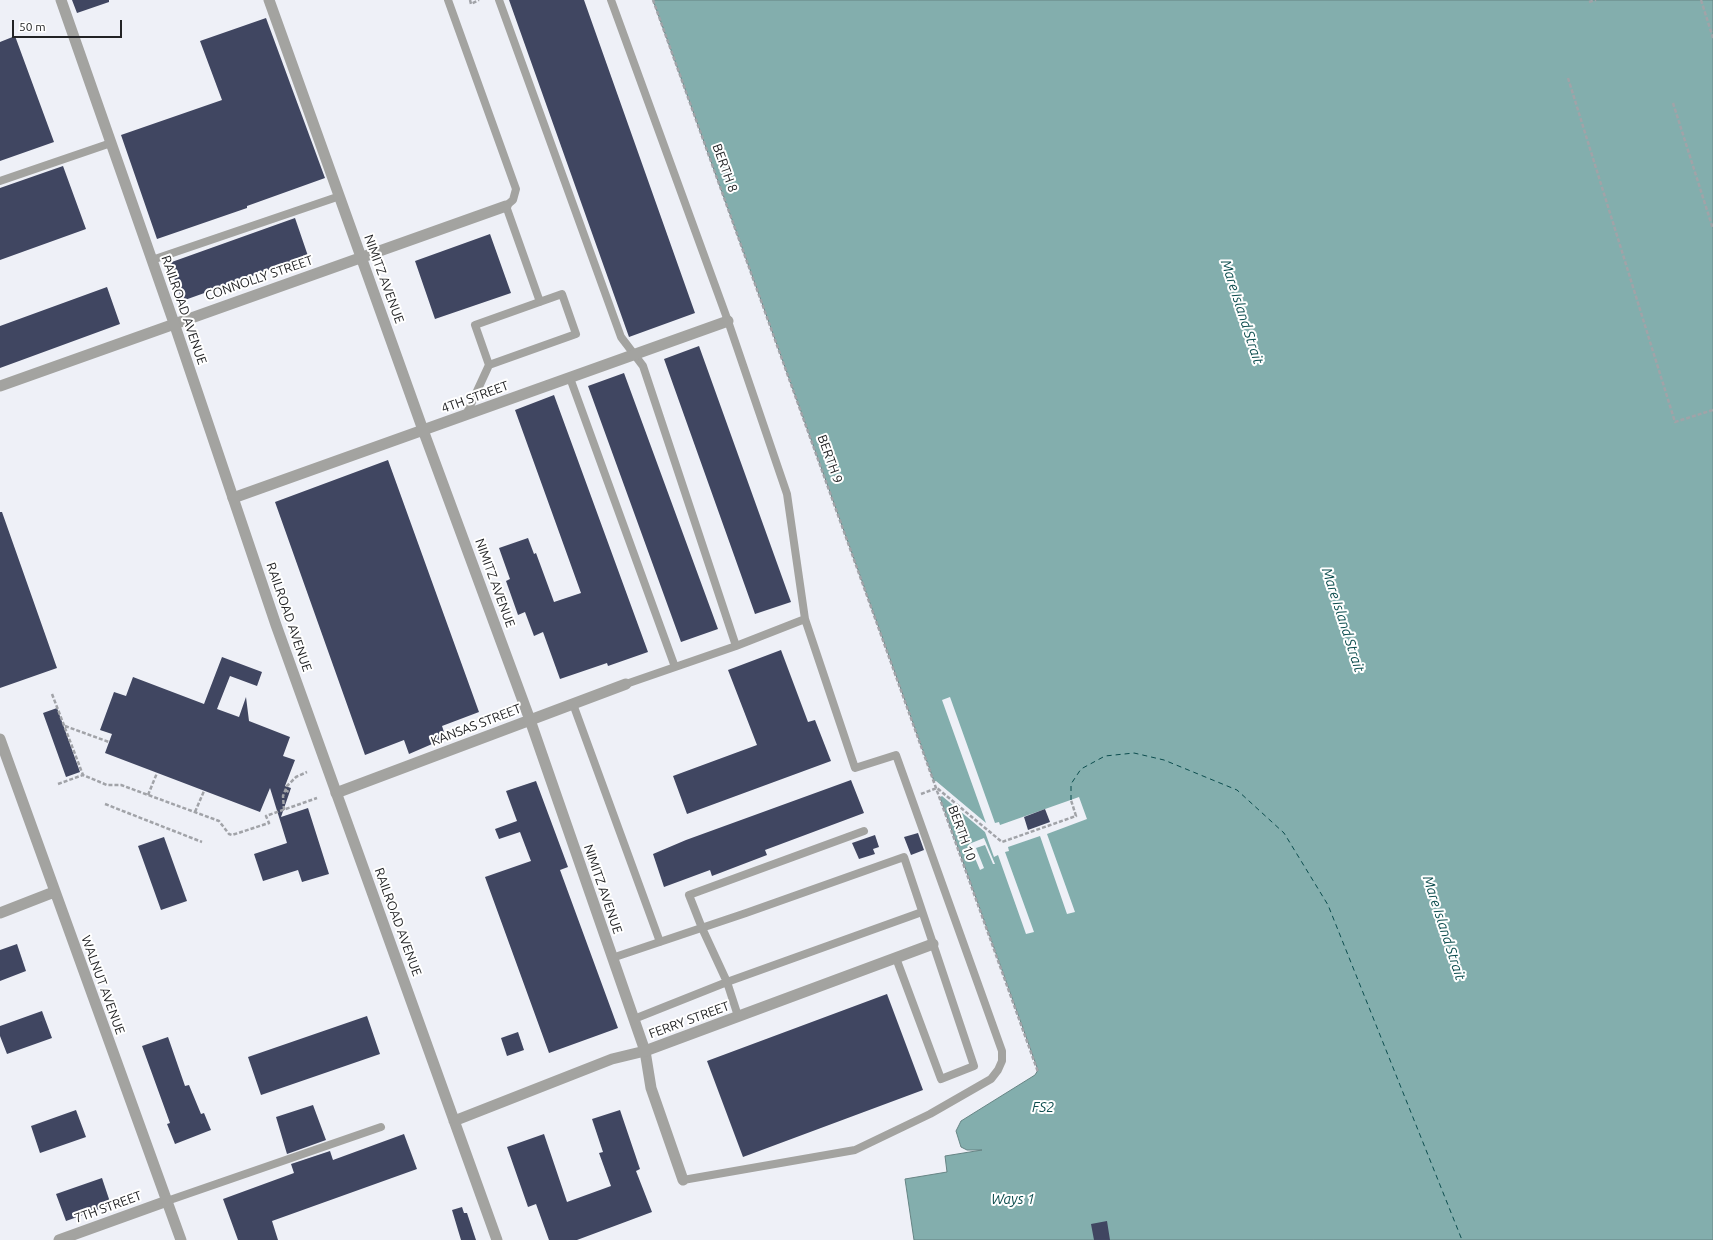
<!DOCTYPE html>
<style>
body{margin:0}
#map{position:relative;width:1713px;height:1240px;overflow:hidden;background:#eef0f7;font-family:Ubuntu,sans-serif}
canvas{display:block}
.scale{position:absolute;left:12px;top:20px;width:110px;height:18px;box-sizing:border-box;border:2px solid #222325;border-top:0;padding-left:5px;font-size:12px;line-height:14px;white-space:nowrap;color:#222325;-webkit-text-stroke:3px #fff;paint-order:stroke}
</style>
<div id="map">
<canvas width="1713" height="1240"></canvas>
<div class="scale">50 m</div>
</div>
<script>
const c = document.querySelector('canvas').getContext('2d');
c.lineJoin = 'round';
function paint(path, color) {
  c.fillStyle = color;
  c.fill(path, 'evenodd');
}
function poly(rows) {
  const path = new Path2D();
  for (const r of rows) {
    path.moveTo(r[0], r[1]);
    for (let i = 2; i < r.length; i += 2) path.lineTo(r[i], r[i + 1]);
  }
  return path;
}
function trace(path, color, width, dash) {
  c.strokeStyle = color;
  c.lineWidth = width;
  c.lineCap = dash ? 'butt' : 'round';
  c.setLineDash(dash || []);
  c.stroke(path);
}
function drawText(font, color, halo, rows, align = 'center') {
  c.font = font + ' Ubuntu,sans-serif';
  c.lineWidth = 4;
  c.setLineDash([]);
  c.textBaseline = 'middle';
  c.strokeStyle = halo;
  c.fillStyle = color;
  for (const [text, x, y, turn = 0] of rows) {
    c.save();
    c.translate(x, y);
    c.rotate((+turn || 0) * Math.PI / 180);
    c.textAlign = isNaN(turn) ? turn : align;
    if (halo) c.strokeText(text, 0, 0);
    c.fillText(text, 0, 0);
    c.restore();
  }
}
const water = poly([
 [653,0,1713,0,1713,1240,914,1240,905,1179,947,1172,945,1156,982,1150,967,1150,961,1147,956,1131,961,1121,1035,1075,1038,1070,653,0]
]);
const pier = poly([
 [950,697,995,823,999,822,1000,825,1079,797,1087,819,1047,834,1075,912,1067,914,1040,836,1008,847,1009,851,1005,852,1034,932,1026,934,998,855,994,857,985,832,942,796,939,798,933,782,936,781,986,823,942,700],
 [984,838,995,864,993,864,985,845,976,848,984,868,980,870,969,844]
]);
const ferry = poly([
 [1071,800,1071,784,1081,769,1105,756,1134,753,1164,760,1237,790,1284,833,1328,905,1462,1240]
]);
const building = poly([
 [72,0,109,0,109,2,77,13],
 [509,0,584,0,695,313,629,337],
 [266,18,325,178,247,206,247,208,157,239,121,135,222,100,200,41],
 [15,36,54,142,0,161,0,42],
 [63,166,86,229,0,260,0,188],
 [295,218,308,256,182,301,169,263],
 [490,234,511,293,435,319,415,261],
 [107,287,120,324,0,368,0,326],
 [699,346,791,602,755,614,664,359],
 [624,373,718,629,681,642,588,386],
 [554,395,648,652,608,666,607,663,560,679,543,632,534,636,525,612,518,615,506,581,510,579,499,548,528,538,534,554,536,553,554,602,581,593,515,410],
 [388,460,479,712,442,726,446,738,409,754,404,740,365,755,275,502],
 [0,512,2,512,57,668,0,688],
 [781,650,808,722,815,720,831,761,687,814,673,776,757,745,728,670],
 [222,657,262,672,257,686,230,676,217,709,239,717,246,697,249,721,290,737,283,756,295,760,285,786,291,788,281,817,308,808,329,874,302,882,298,870,263,881,254,854,287,843,270,788,260,812,105,753,112,734,100,730,114,692,126,696,133,677,204,704],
 [57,708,80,772,66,777,43,713],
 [851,780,864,813,765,850,767,855,712,876,710,870,664,887,653,854,686,840],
 [536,781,568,867,560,870,618,1028,549,1053,485,877,531,861,520,832,499,839,495,829,517,821,506,791],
 [1045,809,1050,822,1028,830,1024,817],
 [918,833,924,850,911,855,904,837],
 [875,835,879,847,873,849,875,854,859,859,852,843],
 [164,837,187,901,161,910,138,846],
 [17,944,26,971,0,981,0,950],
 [887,994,923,1090,743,1157,707,1061],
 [42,1011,52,1038,7,1054,0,1036,0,1026],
 [367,1016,380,1054,261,1095,248,1057],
 [518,1032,524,1050,507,1056,501,1038],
 [168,1037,185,1086,189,1085,201,1114,204,1113,211,1130,175,1144,167,1124,170,1123,142,1046],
 [313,1105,326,1140,287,1154,276,1117],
 [76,1110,86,1137,40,1153,31,1126],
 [620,1110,640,1169,636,1171,652,1212,577,1240,549,1240,536,1204,528,1207,507,1147,544,1134,567,1202,611,1186,599,1153,603,1152,592,1119],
 [404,1134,417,1169,272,1221,278,1240,238,1240,223,1199,294,1173,291,1164,330,1151,333,1160],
 [102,1178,111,1205,66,1221,56,1194],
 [462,1207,464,1213,467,1213,476,1240,461,1240,452,1210],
 [1107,1221,1110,1240,1094,1240,1091,1224]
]);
const path = poly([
 [470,0,471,4,479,0],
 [653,0,1038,1072],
 [1701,0,1713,38],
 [1589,2,1596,0],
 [1568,78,1675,422,1713,410],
 [1673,103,1713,229],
 [52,694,83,775],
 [65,726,109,742],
 [58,784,83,775,107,785,121,785,219,821,229,834,232,835,269,823,266,816,317,798],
 [285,790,289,792],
 [921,794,937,788,1002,842,1076,816,1071,800],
 [148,795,157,773],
 [105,804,202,842],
 [284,810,283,796,287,786,296,777,307,772],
 [195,812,204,791]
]);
const service = poly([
 [448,0,516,189,513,200,506,206,540,302],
 [499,0,621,337,643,366,736,646],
 [611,0,728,321,787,494,805,619,855,768,896,755,1002,1051,1002,1061,998,1070,991,1079,930,1114,855,1150,683,1180],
 [0,181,111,143],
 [152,260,340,196],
 [562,294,576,334,489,365,475,325,562,294],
 [570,378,675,667],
 [466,415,489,365],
 [626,684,736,646,805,619],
 [573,704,660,942],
 [612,958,746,913,904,857,974,1066,941,1079,896,958],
 [738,1016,727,982,702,928,689,895,864,831],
 [634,1019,727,982,922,912],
 [167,1201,381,1127]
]);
const minor = poly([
 [269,0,423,430,530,720,645,1051,651,1088,683,1180],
 [0,386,506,206],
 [233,498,728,321],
 [336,793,626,684],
 [59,1240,167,1201]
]);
const tertiary = poly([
 [61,0,174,323,276,625,497,1240],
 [0,739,181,1240],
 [0,913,54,892],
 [454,1121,612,1059,645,1051,933,944]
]);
const streetNames = [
 ["BERTH 8",725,168,70],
 ["CONNOLLY STREET",259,278,-19],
 ["NIMITZ AVENUE",384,279,70],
 ["RAILROAD AVENUE",184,310,71],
 ["4TH STREET",475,397,-20],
 ["BERTH 9",830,459,70],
 ["NIMITZ AVENUE",495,583,70],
 ["RAILROAD AVENUE",289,617,71],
 ["KANSAS STREET",476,725,-21],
 ["BERTH 10",962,833,70],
 ["NIMITZ AVENUE",603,889,71],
 ["RAILROAD AVENUE",398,922,70],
 ["WALNUT AVENUE",103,985,70],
 ["FERRY STREET",689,1020,-20],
 ["7TH STREET",108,1207,-20]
];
const waterNames = [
 ["Mare Island Strait",1242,312,72],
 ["Mare Island Strait",1343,620,72],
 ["Mare Island Strait",1444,928,72],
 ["FS2",1043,1107],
 ["Ways 1",1013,1199]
];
paint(water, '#83aead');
trace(water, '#668484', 1);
paint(pier, '#eef0f7');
trace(ferry, '#0c4d4e', 1, [5, 4]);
paint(building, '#404661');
trace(path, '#a1a3a8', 2.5, [4, 2]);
trace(service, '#a3a3a0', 8);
trace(minor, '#a3a3a0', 11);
trace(tertiary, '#a3a3a0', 11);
drawText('13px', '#222325', '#fff', streetNames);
drawText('italic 14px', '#0c4d4e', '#fff', waterNames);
</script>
